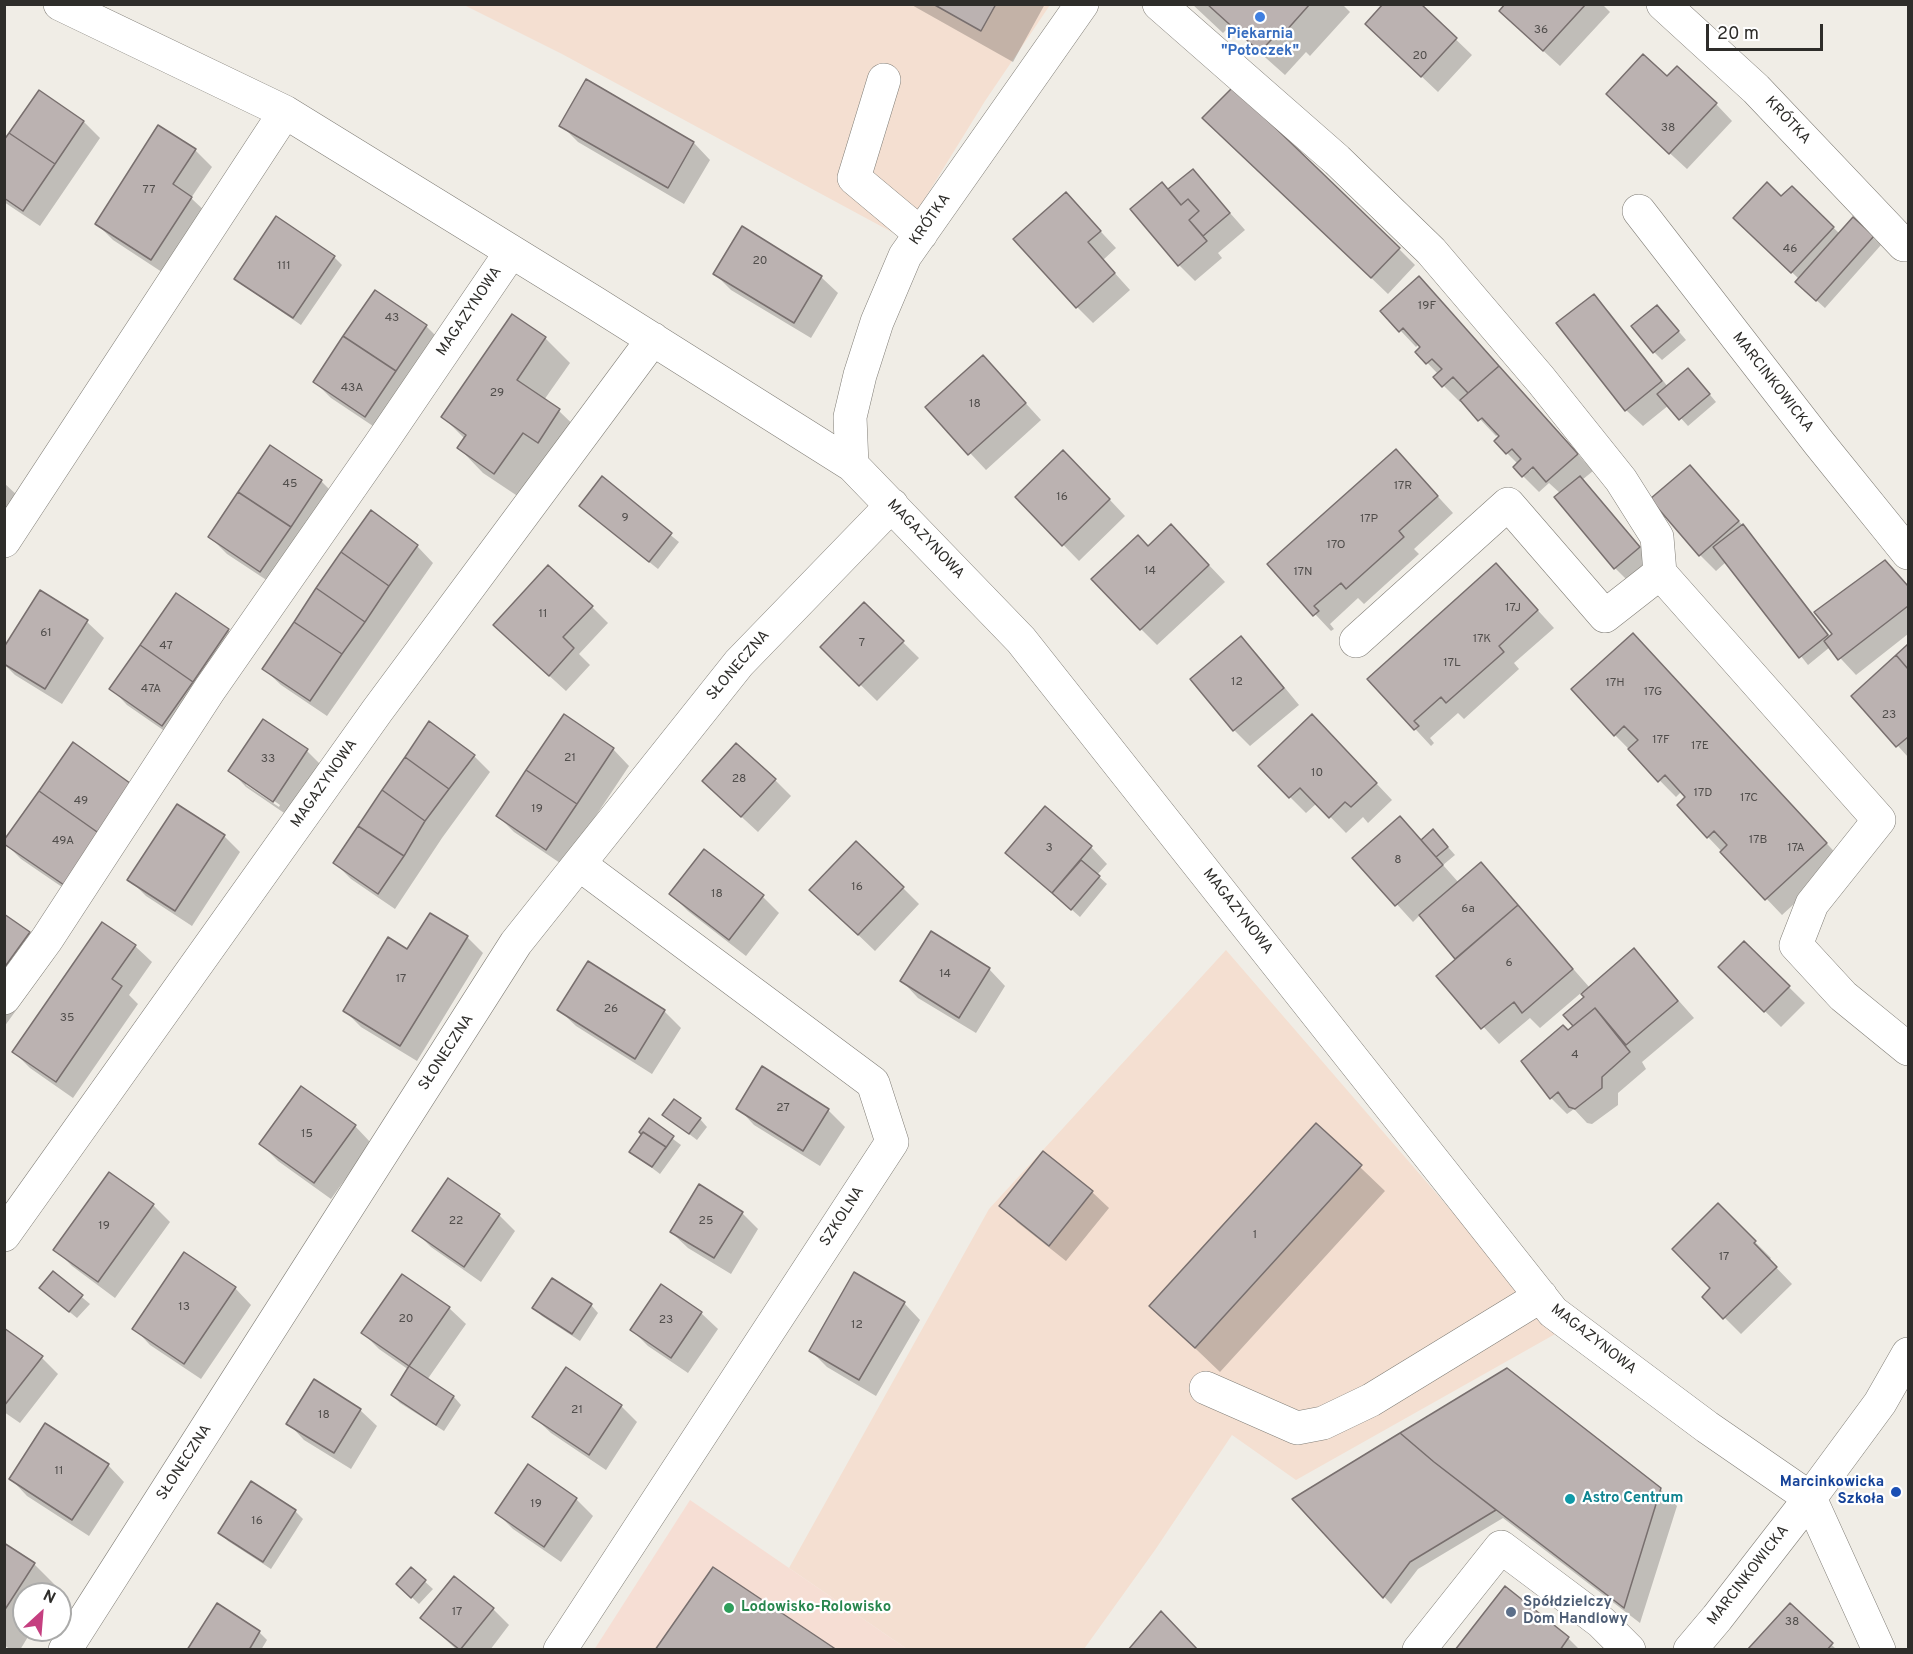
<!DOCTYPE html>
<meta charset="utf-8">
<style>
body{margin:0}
#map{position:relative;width:1913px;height:1654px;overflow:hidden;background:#f0ede6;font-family:Overpass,sans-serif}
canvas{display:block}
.frame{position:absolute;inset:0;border:6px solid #2e2d2a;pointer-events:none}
.north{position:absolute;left:12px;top:1582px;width:60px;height:60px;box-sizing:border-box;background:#fff;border:2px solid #ababaa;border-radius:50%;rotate:26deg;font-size:16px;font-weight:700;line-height:24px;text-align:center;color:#2e2d2a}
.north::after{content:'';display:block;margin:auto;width:21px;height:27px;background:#c53f80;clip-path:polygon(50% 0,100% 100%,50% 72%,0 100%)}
.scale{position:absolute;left:1706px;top:24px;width:117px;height:27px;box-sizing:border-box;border:3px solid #2e2d2a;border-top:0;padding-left:8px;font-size:18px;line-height:21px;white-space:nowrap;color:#2e2d2a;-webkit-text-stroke:4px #fff;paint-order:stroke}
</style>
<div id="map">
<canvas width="1913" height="1654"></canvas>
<div class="frame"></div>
<div class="north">N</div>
<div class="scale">20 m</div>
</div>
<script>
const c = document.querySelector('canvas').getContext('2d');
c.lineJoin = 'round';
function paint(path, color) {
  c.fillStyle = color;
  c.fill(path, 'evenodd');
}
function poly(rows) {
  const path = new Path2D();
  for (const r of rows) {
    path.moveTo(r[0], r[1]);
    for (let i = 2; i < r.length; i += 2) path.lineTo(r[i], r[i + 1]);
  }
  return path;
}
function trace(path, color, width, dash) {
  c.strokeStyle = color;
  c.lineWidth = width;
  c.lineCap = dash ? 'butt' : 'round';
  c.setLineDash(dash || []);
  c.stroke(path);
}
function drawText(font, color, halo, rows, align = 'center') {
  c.font = font + ' Overpass,sans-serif';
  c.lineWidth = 4.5;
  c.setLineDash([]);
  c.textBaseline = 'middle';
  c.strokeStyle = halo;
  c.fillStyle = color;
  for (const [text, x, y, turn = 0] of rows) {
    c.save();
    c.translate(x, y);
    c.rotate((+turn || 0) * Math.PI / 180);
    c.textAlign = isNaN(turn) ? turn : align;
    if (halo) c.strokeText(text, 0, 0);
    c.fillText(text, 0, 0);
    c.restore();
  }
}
const commercial = poly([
 [464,5,1050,5,985,101,901,237,562,54],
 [1226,950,1557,1333,1296,1480,1232,1435,1155,1550,1084,1649,907,1649,789,1568,989,1209]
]);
const education = poly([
 [690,1500,907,1649,594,1650]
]);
const shadow = poly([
 [910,4,1045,4,1013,62],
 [1192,4,1342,4,1350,12,1310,56,1306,52,1285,75,1230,26,1223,33],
 [1419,4,1472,55,1438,92,1383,40],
 [1507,4,1602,4,1610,12,1560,66,1517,27],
 [1667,78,1716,104,1732,121,1687,169,1624,111],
 [587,81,694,143,710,160,684,204,578,142,561,125],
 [39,92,84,122,100,138,40,226,4,202,4,142],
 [159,127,195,150,212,167,191,198,208,214,168,276,113,240,97,224],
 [1221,134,1399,249,1415,265,1388,294],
 [1193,171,1245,230,1218,253,1222,258,1195,281,1179,265,1169,191],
 [1792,188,1840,234,1853,219,1881,245,1825,308,1805,290,1799,279,1752,234],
 [1066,194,1116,248,1103,260,1130,290,1093,323,1077,307],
 [334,257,342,265,301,325,244,286,236,279],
 [715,274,821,277,838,293,811,338,731,290],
 [1419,278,1593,471,1582,480,1655,564,1631,584,1615,568,1561,494,1549,483,1539,492,1523,476,1518,464,1507,453,1501,437,1499,434,1496,436,1462,400,1460,402,1435,377,1438,374,1417,352,1422,347,1419,344,1416,347,1400,330],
 [1539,463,1529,472,1529,468],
 [1594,296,1610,313,1668,387,1696,378,1716,402,1688,426,1669,405,1643,426,1626,410],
 [1664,314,1686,340,1662,360,1654,352],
 [426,326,442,342,382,432,331,398,315,382],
 [545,338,570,363,544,400,559,411,584,435,519,497,483,473,459,448,465,439,443,417],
 [999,374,1041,420,986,470,927,407],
 [270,447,321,481,338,498,277,587,227,554,210,537],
 [1396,451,1453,513,1414,549,1419,554,1364,604,1358,598,1330,624,1334,629,1331,631,1269,565],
 [1690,467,1754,538,1831,637,1885,562,1908,586,1908,634,1856,675,1830,647,1808,665,1726,562,1716,571,1700,555],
 [1080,468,1125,516,1079,561,1017,497],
 [602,479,679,542,658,569,588,513],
 [4,483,33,510,4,552],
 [1188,543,1225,582,1157,645,1141,629,1148,548],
 [417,546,433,563,327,716,281,685,264,669],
 [1512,582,1554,628,1514,663,1519,669,1464,719,1458,713,1430,738,1434,743,1431,746,1369,679],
 [40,592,87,622,104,638,62,704,15,675,4,664],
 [177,595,228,630,245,647,179,741,127,705,111,688],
 [864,604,919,658,877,701,822,647],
 [592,607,608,623,579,654,590,665,566,691,511,641],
 [1241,638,1257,654,1299,705,1250,746,1234,730],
 [1908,646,1908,757,1853,696],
 [1649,651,1842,860,1782,915,1708,837,1687,797,1682,791,1676,797,1615,735],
 [564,717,613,749,629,766,563,865,514,832,498,816],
 [263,721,307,751,323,767,290,817,246,787,230,770],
 [246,781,280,805,279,807,246,785],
 [1328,732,1392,800,1368,823,1363,817,1346,833,1317,803,1306,813,1290,797],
 [73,744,81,900,21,859,5,843],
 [474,756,490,772,442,838,395,909,351,879,335,863],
 [775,780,791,796,758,832,720,797],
 [1400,818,1422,841,1441,839,1455,855,1443,865,1459,883,1481,864,1590,988,1634,950,1694,1018,1642,1062,1646,1069,1618,1093,1618,1105,1592,1124,1587,1123,1574,1109,1567,1114,1551,1098,1568,1032,1575,1026,1586,998,1582,992,1540,1028,1530,1018,1499,1044,1438,976,1457,959,1420,915,1413,922,1355,858],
 [224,836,240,852,192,926,146,896,129,879],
 [1091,847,1107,864,1097,875,1107,884,1080,917,1007,852],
 [903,888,919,904,875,951,828,906],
 [671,894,763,897,779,913,746,956,688,911],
 [4,916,29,933,54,958,4,1027],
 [467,937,483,953,417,1061,361,1027,345,1011,408,951],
 [1744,943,1805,1003,1781,1027,1720,967],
 [135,946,152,962,129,995,138,1004,73,1098,30,1068,14,1052],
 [588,963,664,1011,681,1028,652,1074,576,1026,559,1010],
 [989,969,1005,986,976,1033,918,998,902,981],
 [763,1068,828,1110,845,1127,820,1166,754,1125,738,1108],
 [664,1115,700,1119,707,1127,697,1140],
 [649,1121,681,1145,660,1174,631,1152],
 [1316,1125,1385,1191,1220,1372,1151,1306],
 [355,1126,371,1143,331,1199,278,1161,261,1144],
 [110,1174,153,1205,170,1222,115,1298,72,1266,55,1249],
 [1092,1192,1109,1208,1066,1261,1017,1222,1001,1205],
 [1718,1205,1771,1258,1769,1260,1792,1284,1741,1334,1704,1297,1713,1288],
 [742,1213,758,1229,731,1274,688,1248,671,1232],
 [499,1215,515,1231,481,1282,431,1247,414,1230],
 [53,1273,90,1304,77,1318,49,1295],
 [235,1288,251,1305,201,1379,150,1345,134,1328],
 [904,1303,920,1320,876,1396,827,1367,810,1350],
 [591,1305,598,1313,580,1341,542,1316,534,1308],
 [449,1308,466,1324,427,1380,454,1397,461,1405,444,1431,400,1403,392,1395,409,1370,379,1349,363,1333],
 [701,1313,718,1329,688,1373,648,1346,632,1330],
 [4,1330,42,1358,58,1374,20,1423,4,1412],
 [621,1406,637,1422,606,1470,551,1433,534,1417],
 [360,1410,377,1426,351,1469,304,1440,288,1423],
 [1401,1435,1660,1489,1677,1506,1640,1623,1503,1518,1418,1569,1391,1604,1294,1500],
 [108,1465,124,1482,89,1536,27,1496,11,1479],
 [528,1466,576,1499,593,1516,561,1562,513,1529,497,1513],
 [252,1484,295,1511,303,1519,271,1569,228,1541,220,1533],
 [4,1545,34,1564,59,1589,56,1594,24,1594,24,1630,32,1630,20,1650,11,1650,4,1645],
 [411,1569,433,1589,419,1604,398,1584],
 [1506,1589,1568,1638,1580,1650,1456,1650],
 [1790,1605,1837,1650,1749,1650],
 [217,1606,259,1632,267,1640,261,1650,189,1650],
 [493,1609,509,1625,490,1650,457,1650,422,1618]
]);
const building = poly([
 [933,4,996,4,981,31,933,4],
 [1207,4,1310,4,1285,32,1281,29,1260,52,1207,4],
 [1383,4,1421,4,1457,38,1421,77,1365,24,1383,4],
 [1505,4,1586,4,1543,51,1499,11,1505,4],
 [1643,54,1667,76,1677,66,1717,103,1669,154,1606,94,1643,54],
 [586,79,694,142,668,188,559,126,586,79],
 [1233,87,1400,248,1371,278,1202,118,1233,87],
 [39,90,84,121,55,164,9,133,39,90],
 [158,125,196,149,173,184,192,197,151,260,95,224,158,125],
 [9,133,55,164,23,211,4,198,4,140,9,133],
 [1193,169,1230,213,1203,236,1189,220,1199,211,1188,199,1181,205,1168,189,1193,169],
 [1162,182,1181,205,1188,199,1199,211,1189,220,1207,241,1178,266,1130,209,1162,182],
 [1767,182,1781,196,1792,186,1834,227,1791,273,1733,218,1767,182],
 [1066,192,1101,231,1088,242,1115,273,1076,308,1013,239,1066,192],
 [276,216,335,256,293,318,234,279,276,216],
 [1853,217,1874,236,1816,301,1795,282,1853,217],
 [742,226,822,276,794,323,713,274,742,226],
 [1419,276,1499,366,1468,393,1453,377,1442,387,1433,377,1442,369,1432,359,1426,364,1415,352,1420,347,1403,328,1399,332,1380,311,1419,276],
 [375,290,427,325,396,371,343,336,375,290],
 [1594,294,1662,381,1625,411,1556,323,1594,294],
 [1657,305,1679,331,1653,353,1631,326,1657,305],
 [512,314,546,337,517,380,560,409,538,443,523,433,494,474,457,448,466,435,441,417,512,314],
 [343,336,396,371,365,417,313,382,343,336],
 [983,355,1026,403,968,455,925,407,983,355],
 [1499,366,1578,454,1546,482,1533,467,1522,477,1513,467,1521,459,1512,449,1506,454,1494,441,1499,436,1482,418,1478,421,1460,400,1499,366],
 [1688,368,1710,394,1679,420,1657,394,1688,368],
 [270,445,322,480,291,527,238,492,270,445],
 [1396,449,1438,496,1399,531,1404,537,1346,589,1341,583,1314,606,1319,611,1313,616,1267,564,1396,449],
 [1063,450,1110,499,1062,546,1015,497,1063,450],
 [1690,465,1739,521,1699,556,1650,499,1690,465],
 [602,476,672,533,649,562,579,506,602,476],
 [1580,476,1640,547,1614,569,1554,497,1580,476],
 [238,492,291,527,260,572,208,537,238,492],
 [371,510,418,545,389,586,341,552,371,510],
 [1171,524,1209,565,1140,630,1091,579,1138,535,1148,546,1171,524],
 [1743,524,1828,635,1799,658,1713,547,1743,524],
 [341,552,389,586,365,622,316,588,341,552],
 [1885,560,1908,586,1908,606,1838,660,1824,641,1832,634,1814,612,1885,560],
 [1496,563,1538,610,1499,646,1504,652,1446,703,1441,697,1414,721,1419,726,1414,730,1367,679,1496,563],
 [548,565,593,606,563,637,574,648,549,676,493,625,548,565],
 [316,588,365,622,342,654,294,622,316,588],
 [40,590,88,620,45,689,4,664,4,647,40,590],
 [176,593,229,629,193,682,140,645,176,593],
 [864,602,904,641,859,686,820,647,864,602],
 [294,622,342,654,310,701,262,669,294,622],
 [1633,633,1827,843,1765,900,1720,852,1727,845,1714,831,1707,838,1677,805,1685,797,1665,775,1658,782,1628,749,1638,740,1624,726,1614,736,1571,689,1633,633],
 [1241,636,1284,688,1233,731,1190,679,1241,636],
 [1908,644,1908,669,1896,655,1908,644],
 [140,645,193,682,162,726,109,689,140,645],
 [1896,655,1908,669,1908,737,1896,747,1851,696,1896,655],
 [564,714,614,748,577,804,526,770,564,714],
 [1312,714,1377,783,1351,807,1345,802,1329,818,1300,788,1289,798,1258,766,1312,714],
 [263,719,308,749,273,802,228,771,263,719],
 [429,721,475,755,449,789,405,757,429,721],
 [73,742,134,786,100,834,39,791,73,742],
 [736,743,776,779,741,817,702,781,736,743],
 [405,757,449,789,425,821,382,790,405,757],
 [526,770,577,804,546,850,496,816,526,770],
 [382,790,425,821,404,856,358,826,382,790],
 [39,791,100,834,64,885,4,844,4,840,39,791],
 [177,804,225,835,175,911,127,880,177,804],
 [1045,806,1092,846,1052,893,1005,853,1045,806],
 [1400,816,1443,865,1395,906,1352,858,1400,816],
 [358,826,404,856,378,894,333,863,358,826],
 [1433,829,1448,847,1436,857,1421,840,1433,829],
 [856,841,904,887,858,935,809,890,856,841],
 [704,849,764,895,729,940,669,894,704,849],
 [1081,860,1100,876,1071,910,1052,893,1081,860],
 [1481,862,1518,905,1455,959,1419,915,1481,862],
 [1518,905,1573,969,1522,1013,1514,1002,1481,1029,1436,976,1518,905],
 [430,913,468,936,400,1046,343,1011,388,937,407,949,430,913],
 [4,914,30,932,4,968,4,914],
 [102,922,136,945,112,979,122,986,56,1082,12,1052,102,922],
 [931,931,990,968,959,1018,900,981,931,931],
 [1744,941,1790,986,1764,1012,1718,967,1744,941],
 [1634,948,1678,1001,1626,1045,1595,1008,1573,1026,1563,1015,1584,997,1581,994,1634,948],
 [588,961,665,1010,635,1059,557,1010,588,961],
 [1595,1008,1630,1052,1602,1077,1602,1088,1575,1109,1569,1107,1558,1092,1550,1099,1521,1061,1563,1025,1568,1030,1595,1008],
 [762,1066,829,1109,803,1151,736,1109,762,1066],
 [301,1086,356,1125,314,1183,259,1144,301,1086],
 [674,1099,701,1118,689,1134,662,1115,674,1099],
 [649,1118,674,1136,665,1149,666,1147,643,1132,641,1134,639,1132,649,1118],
 [1316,1123,1362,1165,1195,1348,1149,1306,1316,1123],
 [643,1132,666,1147,652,1167,629,1152,643,1132],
 [1043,1151,1093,1191,1049,1246,999,1206,1043,1151],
 [109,1172,154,1204,98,1282,53,1250,109,1172],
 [448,1178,500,1214,464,1267,412,1231,448,1178],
 [699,1184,743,1212,714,1258,670,1232,699,1184],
 [1718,1203,1756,1241,1754,1243,1777,1267,1723,1319,1702,1297,1710,1288,1672,1249,1718,1203],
 [184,1252,236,1287,184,1364,132,1329,184,1252],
 [53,1271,83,1295,69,1312,39,1288,53,1271],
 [854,1272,905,1302,859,1380,809,1351,854,1272],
 [402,1274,450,1307,409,1366,361,1333,402,1274],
 [552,1278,592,1304,572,1334,532,1308,552,1278],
 [661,1284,702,1312,671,1358,630,1330,661,1284],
 [4,1328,43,1356,4,1406,4,1328],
 [409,1366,454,1396,436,1425,391,1395,409,1366],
 [566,1367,622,1405,589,1455,532,1417,566,1367],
 [1507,1368,1661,1488,1624,1608,1434,1462,1400,1433,1507,1368],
 [314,1379,361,1409,334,1453,286,1424,314,1379],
 [45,1423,109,1464,72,1520,9,1479,45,1423],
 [1400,1433,1434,1462,1496,1510,1410,1562,1383,1598,1292,1499,1400,1433],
 [528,1464,577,1498,544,1547,495,1513,528,1464],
 [251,1481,296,1510,263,1562,218,1533,251,1481],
 [4,1543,35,1563,4,1611,4,1543],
 [411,1567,426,1580,411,1598,396,1584,411,1567],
 [713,1567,837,1650,655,1650,713,1567],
 [454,1576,494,1608,460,1650,420,1618,454,1576],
 [1505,1586,1569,1637,1560,1650,1455,1650,1505,1586],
 [217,1603,260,1631,249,1650,187,1650,217,1603],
 [1790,1603,1833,1643,1827,1650,1747,1650,1790,1603],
 [1161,1611,1198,1650,1128,1650,1161,1611]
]);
const minor = poly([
 [60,4,285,112,595,303,852,465,1021,640,1553,1312,1707,1427,1810,1498,1879,1650],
 [1159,4,1337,160,1431,251,1541,380,1621,480,1657,537,1660,573],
 [1663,4,1756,89,1904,245],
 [884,80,854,178,921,234],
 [1639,211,1819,443,1908,553],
 [852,465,850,417,860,375,877,322,905,256,1082,4],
 [4,541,285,112],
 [1356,641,1508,504,1605,616,1660,573,1879,820,1812,904,1796,945,1843,996,1908,1049],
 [4,998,47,939,210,689,379,446,511,252],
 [4,1235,377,711,653,339],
 [1206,1388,1297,1428,1323,1423,1371,1400,1541,1296],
 [65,1650,516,943,739,663,892,505],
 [560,1650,892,1142,873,1083,579,864],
 [1419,1650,1501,1547,1601,1622,1629,1650],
 [1690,1650,1717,1618,1810,1498,1880,1403,1908,1354]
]);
const markers = [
 [1260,17,6,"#3f7fe0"],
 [1896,1492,6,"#1a4fb4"],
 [1570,1499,6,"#0f9aa8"],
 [729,1608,6,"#2e9e5b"],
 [1511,1612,6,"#5c6f8a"]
];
const numberNames = [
 ["36",1541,31],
 ["20",1420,57],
 ["38",1668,129],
 ["77",149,191],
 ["46",1790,250],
 ["20",760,262],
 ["111",284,267],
 ["19F",1427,307],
 ["43",392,319],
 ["43A",352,389],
 ["29",497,394],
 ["18",975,405],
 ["45",290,485],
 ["17R",1403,487],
 ["16",1062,498],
 ["9",625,519],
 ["17P",1369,520],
 ["17O",1336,546],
 ["14",1150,572],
 ["17N",1303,573],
 ["17J",1513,609],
 ["11",543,615],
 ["61",46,634],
 ["17K",1482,640],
 ["7",862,644],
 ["47",166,647],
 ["17L",1452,664],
 ["12",1237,683],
 ["17H",1615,684],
 ["47A",151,690],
 ["17G",1653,693],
 ["23",1889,716],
 ["17F",1661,741],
 ["17E",1700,747],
 ["21",570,759],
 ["33",268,760],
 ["10",1317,774],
 ["28",739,780],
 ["17D",1703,794],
 ["17C",1749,799],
 ["49",81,802],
 ["19",537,810],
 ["17B",1758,841],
 ["49A",63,842],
 ["3",1049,849],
 ["17A",1796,849],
 ["8",1398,861],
 ["16",857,888],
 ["18",717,895],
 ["6a",1468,910],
 ["6",1509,964],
 ["14",945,975],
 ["17",401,980],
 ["26",611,1010],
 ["35",67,1019],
 ["4",1575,1056],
 ["27",783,1109],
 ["15",307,1135],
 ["22",456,1222],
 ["25",706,1222],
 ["19",104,1227],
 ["1",1255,1236],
 ["17",1724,1258],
 ["13",184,1308],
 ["20",406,1320],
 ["23",666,1321],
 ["12",857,1326],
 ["21",577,1411],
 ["18",324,1416],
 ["11",59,1472],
 ["19",536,1505],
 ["16",257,1522],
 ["17",457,1613],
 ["38",1792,1623]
];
const shopNames = [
 ["Piekarnia",1260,35],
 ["\"Potoczek\"",1260,52]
];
const streetNames = [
 ["KRÓTKA",1787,121,47],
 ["KRÓTKA",931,220,-55],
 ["MAGAZYNOWA",470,312,-56],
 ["MARCINKOWICKA",1772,383,52],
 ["MAGAZYNOWA",925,540,46],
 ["SŁONECZNA",739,666,-49],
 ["MAGAZYNOWA",325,784,-55],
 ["MAGAZYNOWA",1237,912,52],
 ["SŁONECZNA",447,1053,-57],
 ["SZKOLNA",843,1217,-57],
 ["MAGAZYNOWA",1593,1340,38],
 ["SŁONECZNA",185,1463,-57],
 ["MARCINKOWICKA",1749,1576,-52]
];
const transitNames = [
 ["Marcinkowicka",1884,1483],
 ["Szkoła",1884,1500]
];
const cultureNames = [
 ["Astro Centrum",1582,1499]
];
const serviceNames = [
 ["Spółdzielczy",1523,1603],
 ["Dom Handlowy",1523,1620]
];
const leisureNames = [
 ["Lodowisko-Rolowisko",741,1608]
];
paint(commercial, '#f4dfd1');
paint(education, '#f6ded4');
paint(shadow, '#0003');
paint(building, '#bbb2b1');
trace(building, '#786f6e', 1.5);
trace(minor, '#817e77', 34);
trace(minor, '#fff', 33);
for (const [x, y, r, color] of markers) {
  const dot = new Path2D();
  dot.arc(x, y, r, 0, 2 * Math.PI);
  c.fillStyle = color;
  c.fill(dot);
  trace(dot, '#fff', 2);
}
drawText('12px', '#514e4c', null, numberNames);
drawText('bold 15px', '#366cbe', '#fff', shopNames);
drawText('15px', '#2e2d2a', '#fff', streetNames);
drawText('bold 15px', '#164399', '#fff', transitNames, 'right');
drawText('bold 15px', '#0d838f', '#fff', cultureNames, 'left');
drawText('bold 15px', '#4e5e75', '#fff', serviceNames, 'left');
drawText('bold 15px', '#27864d', '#fff', leisureNames, 'left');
</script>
